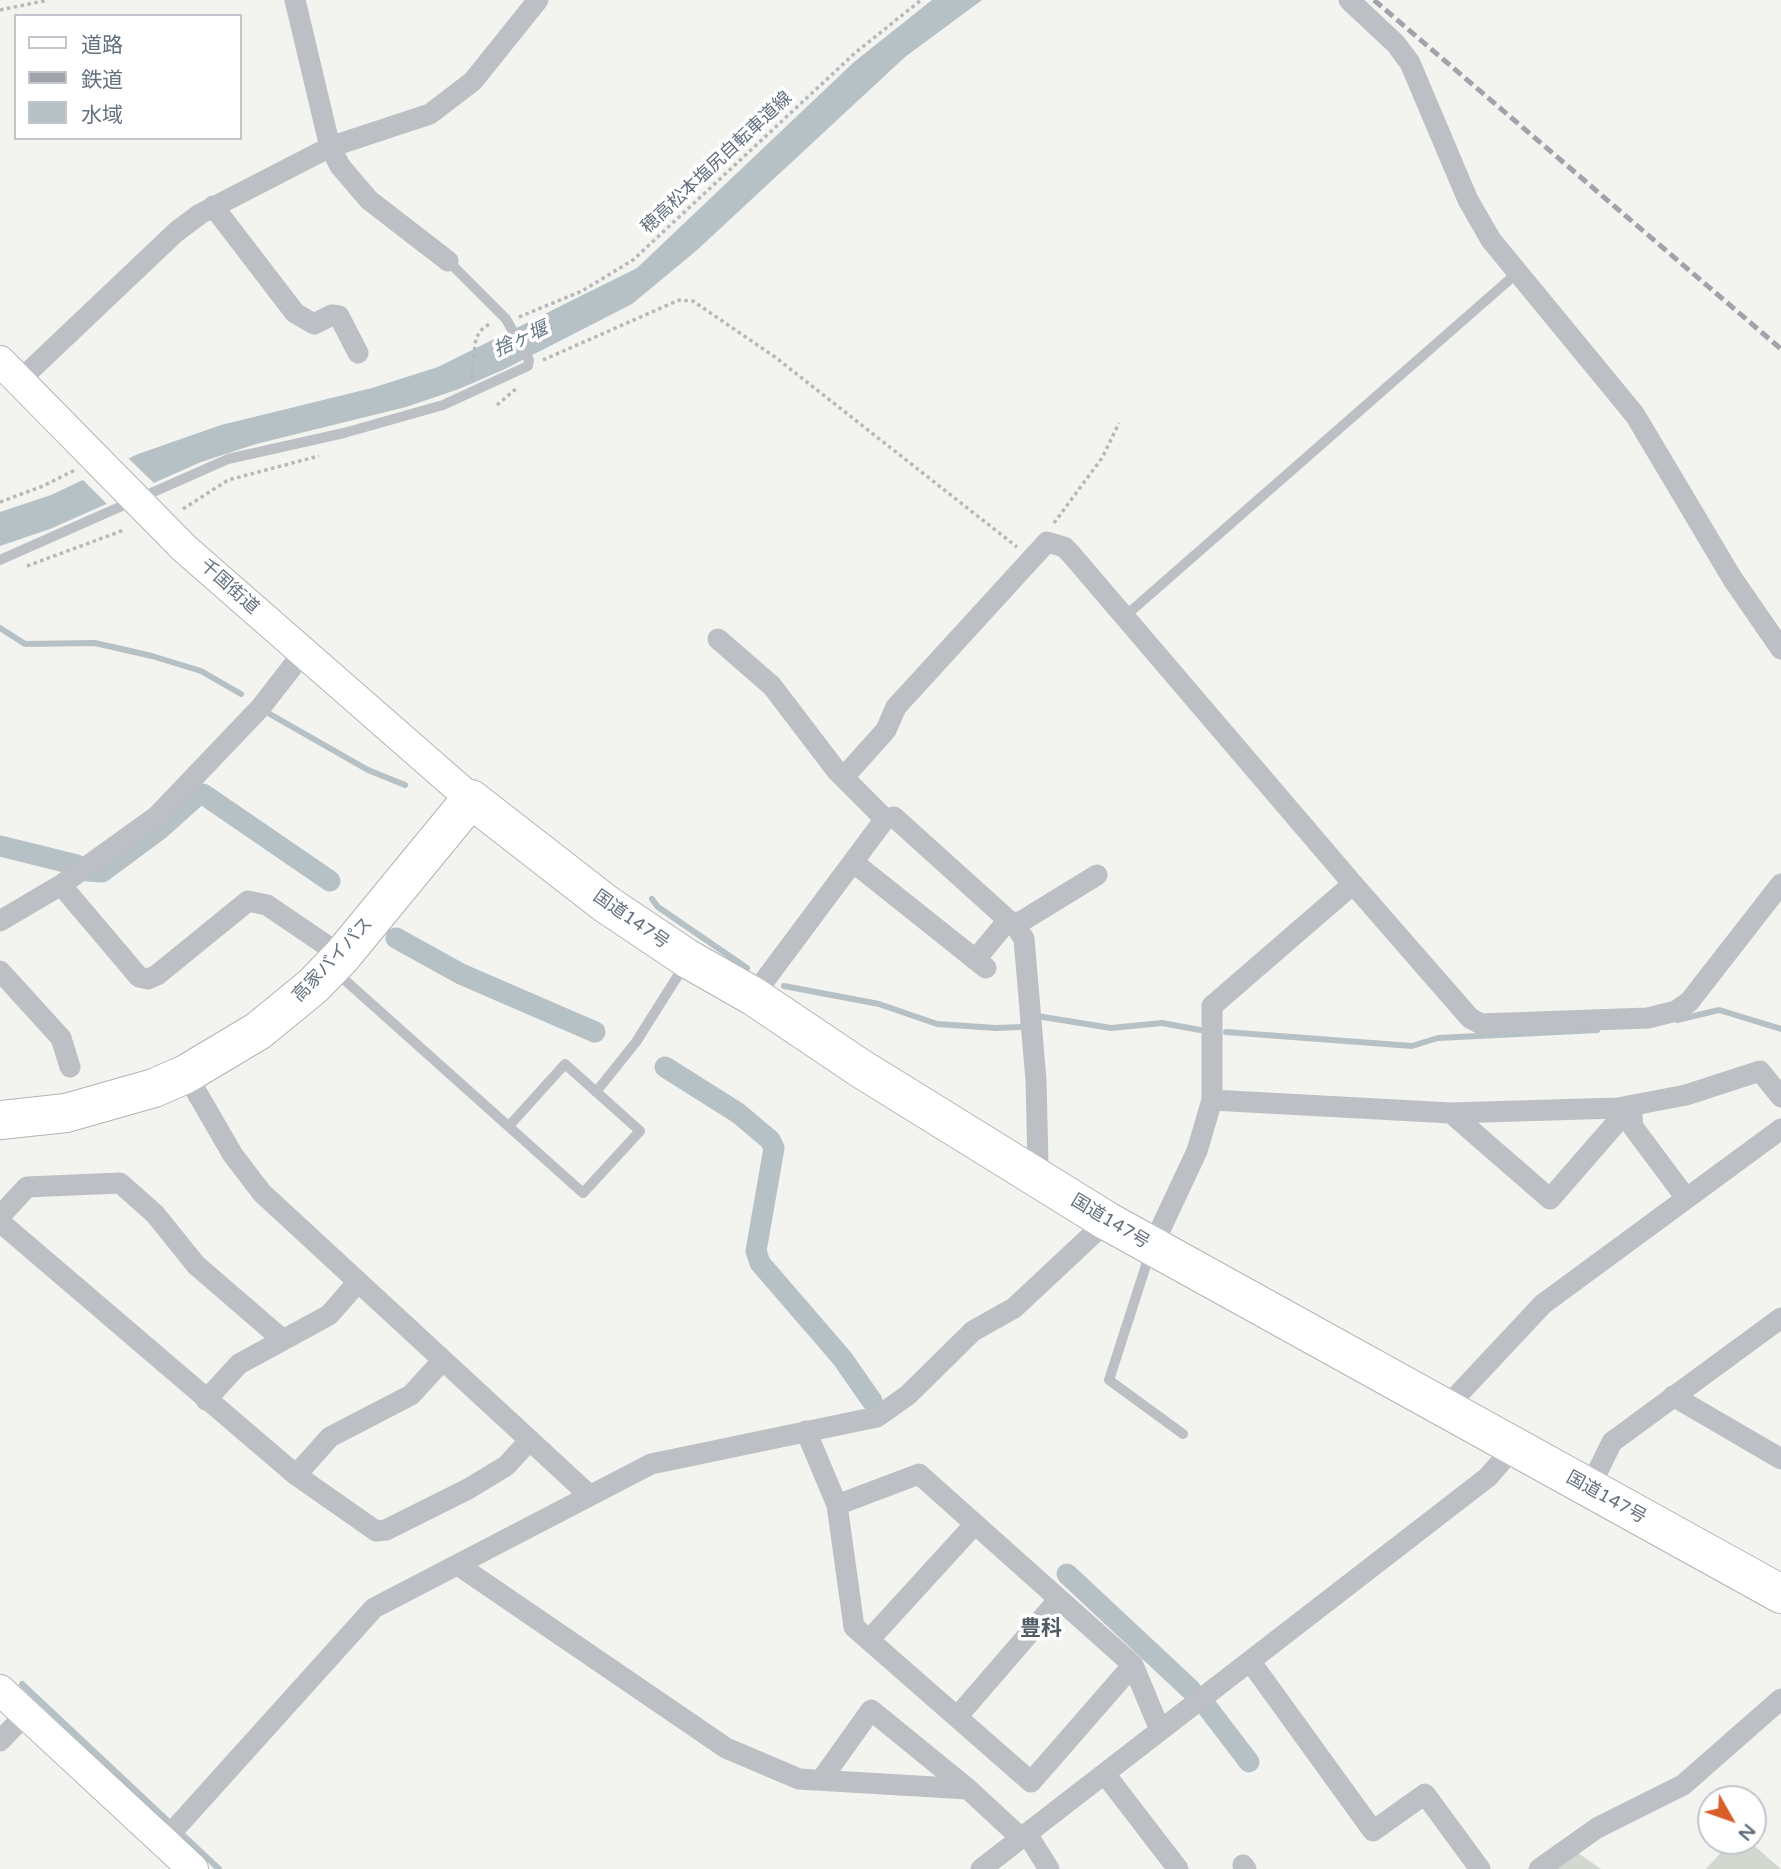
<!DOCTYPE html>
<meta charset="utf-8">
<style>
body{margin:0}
#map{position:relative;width:1781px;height:1869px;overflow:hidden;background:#f3f3ef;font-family:"Varela Round","Noto Sans JP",sans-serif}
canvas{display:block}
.legend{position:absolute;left:14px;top:14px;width:228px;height:126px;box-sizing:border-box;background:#fff;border:2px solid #c1c6cc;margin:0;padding:9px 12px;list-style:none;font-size:21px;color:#64717f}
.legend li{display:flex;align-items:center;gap:14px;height:35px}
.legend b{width:35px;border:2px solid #c1c6cc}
.north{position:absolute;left:1697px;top:1785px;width:70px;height:70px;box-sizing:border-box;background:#fff;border:2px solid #c1c6cc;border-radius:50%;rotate:130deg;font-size:19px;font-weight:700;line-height:28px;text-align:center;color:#64717f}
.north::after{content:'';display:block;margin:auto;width:24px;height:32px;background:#d95e2a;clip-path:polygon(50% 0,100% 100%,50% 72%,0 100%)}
</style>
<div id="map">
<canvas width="1781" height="1869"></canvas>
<ul class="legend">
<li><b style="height:9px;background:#fff"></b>道路</li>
<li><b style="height:9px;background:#a0a4aa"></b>鉄道</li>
<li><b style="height:19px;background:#b6c1c6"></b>水域</li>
</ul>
<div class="north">N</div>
</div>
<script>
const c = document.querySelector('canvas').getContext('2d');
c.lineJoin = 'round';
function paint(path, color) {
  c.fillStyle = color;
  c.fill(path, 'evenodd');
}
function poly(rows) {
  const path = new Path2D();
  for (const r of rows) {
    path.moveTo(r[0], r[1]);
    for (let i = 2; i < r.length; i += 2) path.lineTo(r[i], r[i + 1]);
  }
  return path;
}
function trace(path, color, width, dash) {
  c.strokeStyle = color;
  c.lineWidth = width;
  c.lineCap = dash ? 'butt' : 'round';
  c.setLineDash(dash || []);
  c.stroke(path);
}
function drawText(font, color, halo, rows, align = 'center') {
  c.font = font + ' "Varela Round","Noto Sans JP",sans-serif';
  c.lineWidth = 7;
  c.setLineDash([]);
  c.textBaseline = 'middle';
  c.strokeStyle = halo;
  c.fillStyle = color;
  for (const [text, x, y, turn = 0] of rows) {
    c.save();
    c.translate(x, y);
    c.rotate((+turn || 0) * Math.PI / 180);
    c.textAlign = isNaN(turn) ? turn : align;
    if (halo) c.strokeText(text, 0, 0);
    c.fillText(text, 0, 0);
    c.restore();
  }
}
const green = poly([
 [1731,1841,1749,1841,1781,1869,1706,1869],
 [1578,1853,1601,1869,1556,1869]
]);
const water = poly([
 [932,0,982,0,905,57,696,251,632,304,505,369,459,389,406,407,256,444,201,462,50,529,0,546,0,512,51,495,138,454,221,425,372,388,438,367,637,268,854,62]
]);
const pier = poly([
 [126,456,156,485,109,506,81,478]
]);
const stream = poly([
 [0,628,25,644,95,643,152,656,201,671,241,694],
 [268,713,368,770,405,785],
 [652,899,658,907,747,968],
 [784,986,879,1004,937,1024,996,1028,1020,1027,1027,1023],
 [1037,1016,1111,1028,1162,1023,1200,1030],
 [1677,1020,1719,1010,1781,1029],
 [1226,1032,1412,1046,1438,1038,1597,1030],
 [22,1684,219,1869]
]);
const canal = poly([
 [0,846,77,865],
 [88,871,102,872,160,829,198,795,203,794,330,881],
 [396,938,461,974,595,1032],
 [665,1067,738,1113,770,1140,774,1148,756,1251,760,1263,842,1358,872,1401],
 [1067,1574,1191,1690],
 [1207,1707,1249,1762]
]);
const path = poly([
 [0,10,48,0],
 [519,317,582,291,633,260,855,53,921,0],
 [543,360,679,300,693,301,775,357,1017,547],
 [471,378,476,338,483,328,491,323],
 [497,405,517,388],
 [0,502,43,486,75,470],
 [183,509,228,480,319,456],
 [1054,523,1102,458,1119,423],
 [27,566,124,530]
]);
const lane = poly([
 [0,560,228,459,344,433,443,405,528,366,529,360,506,319,448,261],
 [1123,618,1517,273],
 [337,973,583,1193,640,1131,565,1064,509,1126],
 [596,1092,636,1042,684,966],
 [1150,1253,1109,1380,1183,1434]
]);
const street = poly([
 [295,0,330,147,340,166,369,200,448,261],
 [1349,0,1396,44,1410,63,1468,200,1491,240,1635,415,1732,578,1781,649],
 [213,206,295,313,314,324,332,315,339,316,358,353],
 [20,380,176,232,200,214,330,147,430,114,473,81,538,0],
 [718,639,772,686,836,770,885,819,753,996],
 [844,777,886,730,896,707,1047,542,1064,547,1071,554,1353,884,1470,1018,1481,1024,1648,1018,1676,1011,1689,1002,1781,884],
 [885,819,894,817,1017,928,1024,939,1036,1080,1038,1164,1032,1175],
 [853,862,986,968],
 [61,885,139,977,148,979,157,975,248,901,267,905,342,956],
 [0,921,61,885,157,816,261,707,303,653],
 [975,960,1004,925,1022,921,1097,875],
 [0,971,61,1038,70,1067],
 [186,1074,233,1155,262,1193,588,1494],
 [1212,1100,1451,1113,1618,1108,1686,1095,1760,1071,1781,1097],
 [1631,1106,1633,1127,1686,1198],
 [1451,1113,1550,1199,1631,1106],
 [0,1216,27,1187,120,1183,155,1214,196,1265,283,1340],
 [0,1222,296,1475,376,1531,386,1530,468,1489,506,1466,530,1440],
 [1152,1247,1197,1151,1212,1100,1212,1006,1353,884],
 [1673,1396,1781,1459],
 [206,1400,239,1364,329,1315,358,1282],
 [1449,1412,1453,1400,1543,1304,1781,1129],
 [806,1431,837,1505,919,1474,1133,1665,1160,1730],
 [296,1475,330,1437,411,1395,443,1360],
 [1589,1489,1612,1442,1781,1318],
 [837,1505,854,1627,1031,1782,1133,1665],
 [458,1565,726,1748,799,1779,968,1789,1021,1838],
 [869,1640,975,1524],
 [1250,1661,1373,1831,1425,1794,1480,1869],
 [957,1717,1059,1599],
 [0,1741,26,1714],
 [1105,1774,1178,1869],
 [821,1780,871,1710,968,1789],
 [1027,1834,1049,1869],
 [164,1841,374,1608,651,1464,877,1417,908,1395,973,1331,1014,1308,1107,1221],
 [1243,1865,1246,1869],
 [981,1869,1488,1477,1514,1447],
 [1539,1869,1597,1828,1683,1785,1781,1699]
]);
const secondary = poly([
 [0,361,184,548,471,799],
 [0,1690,193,1869]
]);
const highway = poly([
 [0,1120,66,1113,154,1088,186,1074,258,1031,313,986,342,956,471,799,606,904,688,959,753,996,860,1068,1107,1221,1781,1594]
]);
const rail = poly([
 [1374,0,1781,349]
]);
const streetNames = [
 ["穂高松本塩尻自転車道線",717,163,-43],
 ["千国街道",229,587,42],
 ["国道147号",631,920,35],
 ["高家バイパス",333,960,-47],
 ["国道147号",1110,1222,31],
 ["国道147号",1606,1498,29]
];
const waterNames = [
 ["捨ヶ堰",521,340,-25]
];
const quarterNames = [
 ["豊科",1041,1629]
];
paint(green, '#d2d8cf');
paint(water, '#b6c1c6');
paint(pier, '#f3f3ef');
trace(stream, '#b6c1c6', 6);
trace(canal, '#b6c1c6', 21);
trace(secondary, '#b1b5b9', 32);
trace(highway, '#b1b4b7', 40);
trace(path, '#b6b8bb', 3.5, [3.5, 3.5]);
trace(lane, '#bcbfc3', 10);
trace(street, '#bcbfc3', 21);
trace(secondary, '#fff', 30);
trace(highway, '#fff', 38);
trace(rail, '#a0a4aa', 5, [10, 5]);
drawText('18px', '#64717f', '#fff', streetNames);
drawText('italic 19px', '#647984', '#fff', waterNames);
drawText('bold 21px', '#515b64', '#fff', quarterNames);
</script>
